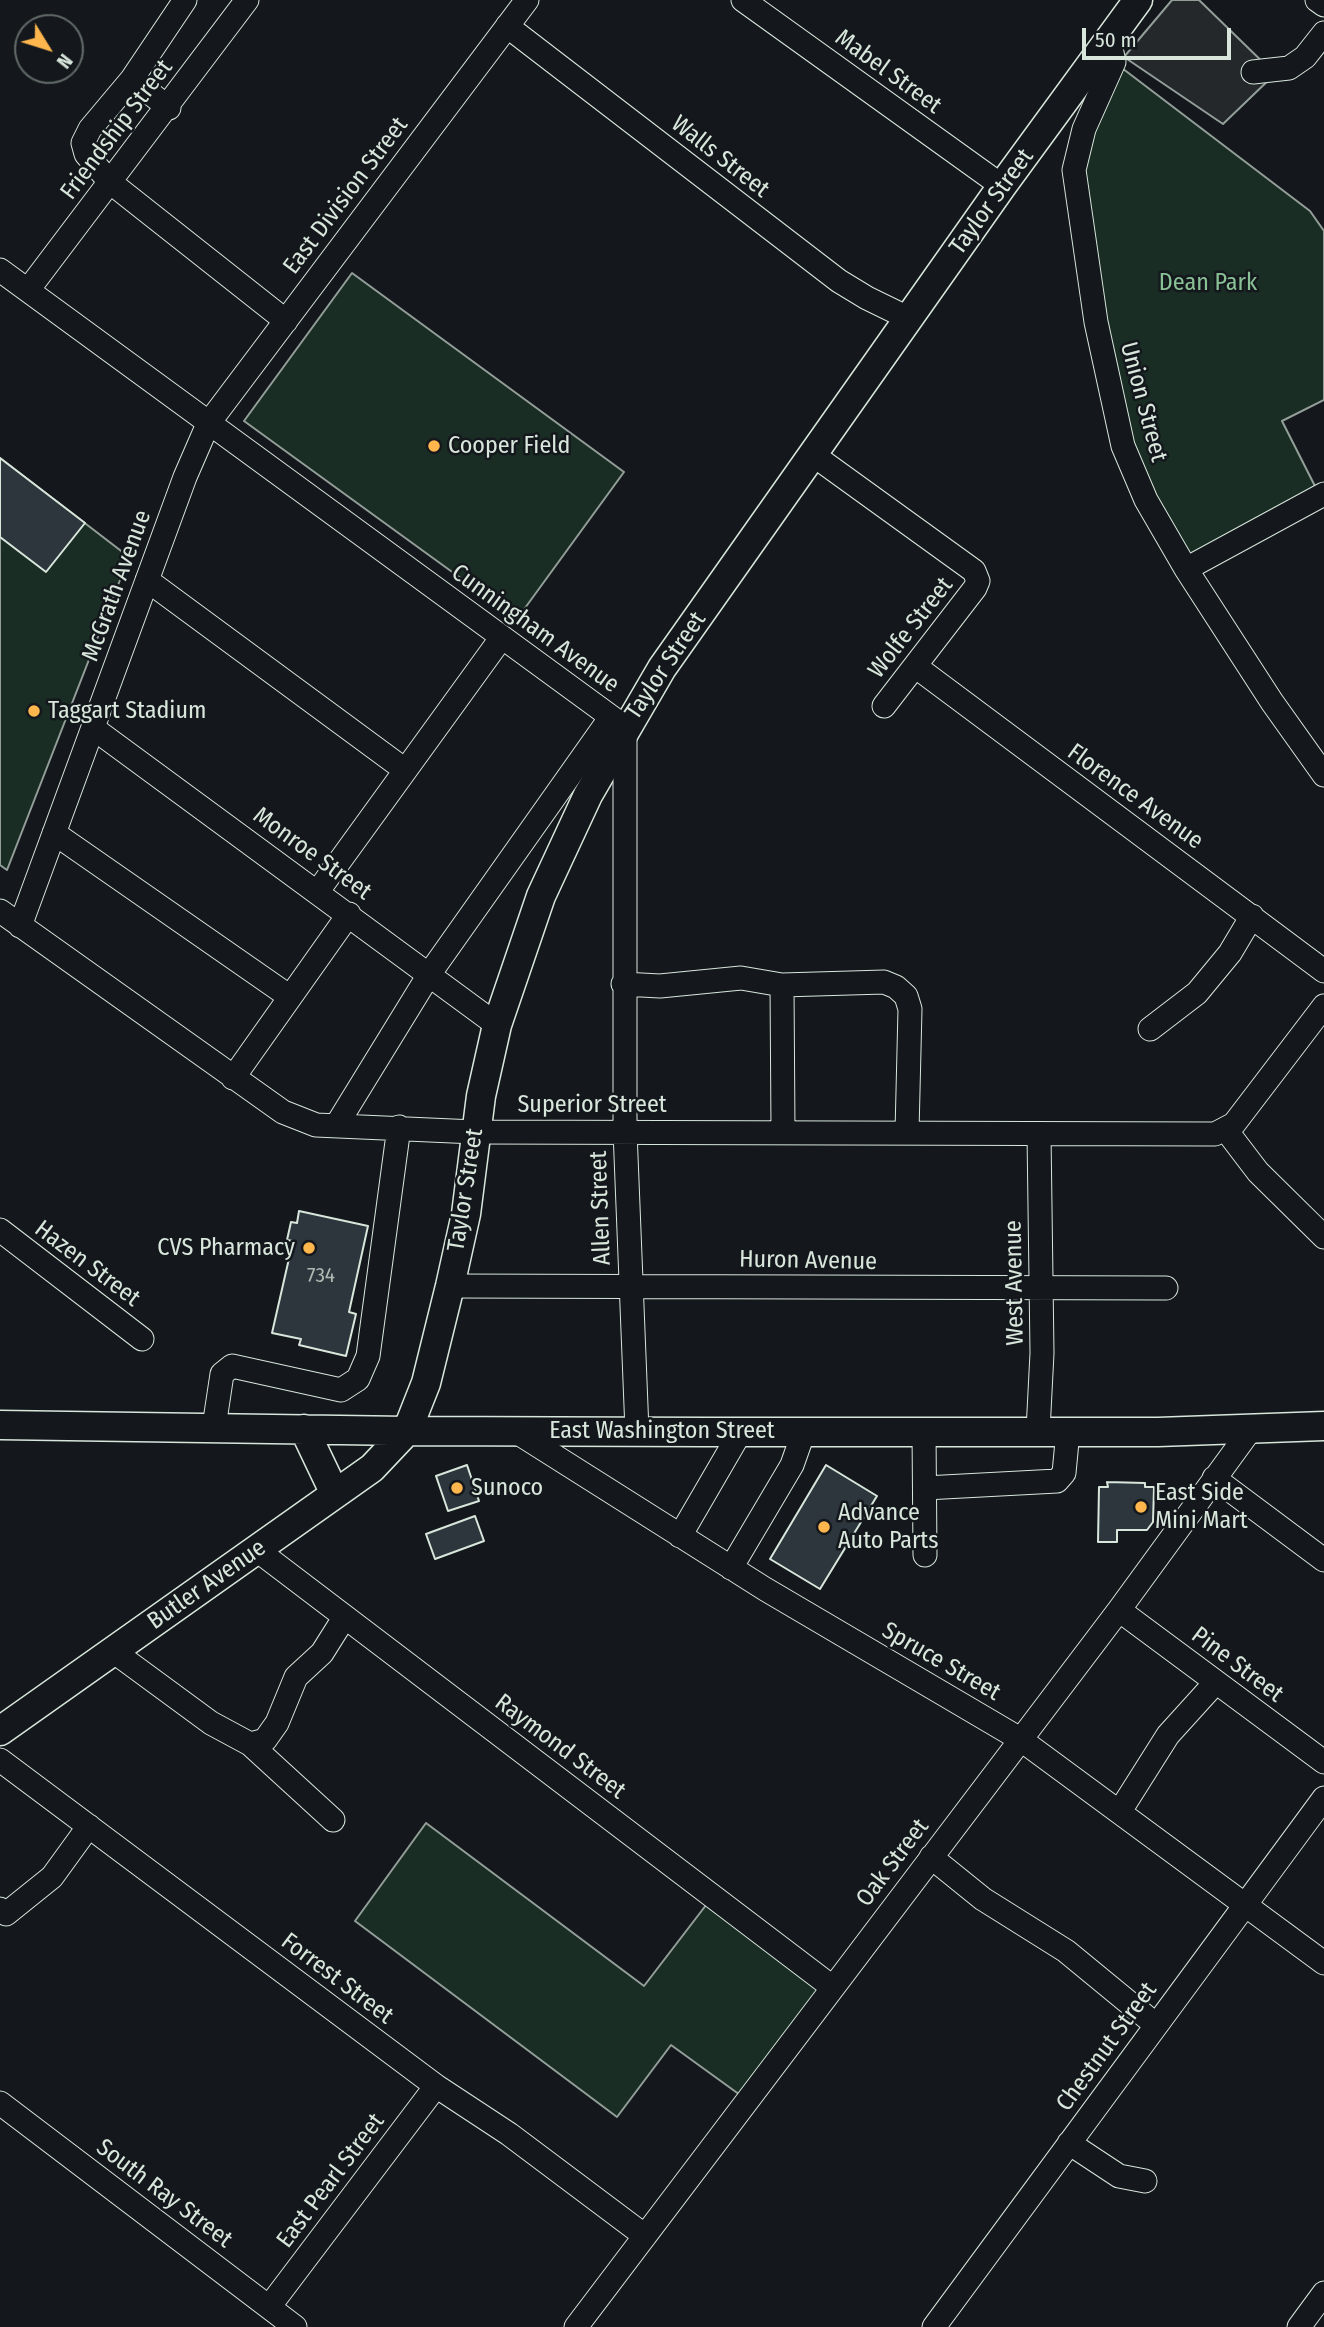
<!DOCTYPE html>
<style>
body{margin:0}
#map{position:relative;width:1324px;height:2327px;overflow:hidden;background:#14181c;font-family:"Fira Sans Condensed",sans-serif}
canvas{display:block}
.north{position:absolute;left:14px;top:14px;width:70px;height:70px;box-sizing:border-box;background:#14181c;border:2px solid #626a69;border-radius:50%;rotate:128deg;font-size:19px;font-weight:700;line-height:28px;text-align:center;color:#d8e6dc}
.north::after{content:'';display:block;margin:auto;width:24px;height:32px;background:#ffb74d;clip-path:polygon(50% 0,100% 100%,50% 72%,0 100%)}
.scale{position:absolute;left:1082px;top:28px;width:149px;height:32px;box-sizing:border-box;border:4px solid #d8e6dc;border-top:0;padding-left:9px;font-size:21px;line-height:24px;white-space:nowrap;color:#d8e6dc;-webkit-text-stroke:5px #14181c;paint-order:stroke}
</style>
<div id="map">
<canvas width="1324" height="2327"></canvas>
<div class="north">N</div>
<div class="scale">50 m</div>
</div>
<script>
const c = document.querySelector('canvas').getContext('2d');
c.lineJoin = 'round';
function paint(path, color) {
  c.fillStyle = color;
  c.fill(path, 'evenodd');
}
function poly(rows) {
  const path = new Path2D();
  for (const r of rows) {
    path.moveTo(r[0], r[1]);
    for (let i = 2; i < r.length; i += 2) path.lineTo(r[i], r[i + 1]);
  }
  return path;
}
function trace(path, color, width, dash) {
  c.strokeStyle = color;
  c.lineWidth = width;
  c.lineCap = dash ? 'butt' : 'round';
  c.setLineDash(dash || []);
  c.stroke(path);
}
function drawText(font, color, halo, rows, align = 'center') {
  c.font = font + ' "Fira Sans Condensed",sans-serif';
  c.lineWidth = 5;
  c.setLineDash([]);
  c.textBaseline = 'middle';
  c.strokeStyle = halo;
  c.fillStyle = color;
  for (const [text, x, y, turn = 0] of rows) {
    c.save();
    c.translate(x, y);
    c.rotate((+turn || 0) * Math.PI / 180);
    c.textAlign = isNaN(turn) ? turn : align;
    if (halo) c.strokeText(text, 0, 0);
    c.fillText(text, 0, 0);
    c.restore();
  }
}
const green = poly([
 [1114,62,1310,211,1324,231,1324,400,1282,421,1320,496,1186,569,1146,500,1075,184,1114,62],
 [352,273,624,472,517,619,244,421,352,273],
 [0,458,129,557,7,870,0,865,0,458],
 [426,1823,644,1986,713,1896,832,1987,747,2100,671,2045,617,2117,355,1921,426,1823]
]);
const parking = poly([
 [1172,0,1199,0,1275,74,1223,124,1124,57,1172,0]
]);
const building = poly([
 [0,458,85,523,46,572,0,537,0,458],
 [299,1211,368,1226,349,1312,356,1314,346,1356,299,1345,301,1339,272,1333,293,1241,287,1240,291,1222,297,1223,299,1211],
 [467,1465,479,1501,448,1511,436,1476,467,1465],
 [826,1465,877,1496,820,1589,770,1559,826,1465],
 [1107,1482,1145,1483,1145,1487,1154,1487,1153,1522,1147,1530,1117,1530,1117,1542,1098,1542,1099,1487,1108,1487,1107,1482],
 [475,1516,484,1541,435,1559,426,1534,475,1516]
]);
const minor = poly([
 [743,0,1002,186],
 [1317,0,1324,5],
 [507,26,839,281,867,298,908,318],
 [1109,39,1114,62,1084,129,1074,170,1096,322,1123,446,1146,500,1186,569,1272,702,1324,775],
 [1253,72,1289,68,1305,57,1324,33],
 [132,79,90,129,83,143,86,154,110,182,286,321],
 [169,108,132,79,185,0],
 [0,270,625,727,625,1131,637,1431],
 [28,290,247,0],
 [812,454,974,571,978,581,975,588,884,706],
 [1186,569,1324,494],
 [147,580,405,770],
 [915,666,1324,971],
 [93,728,497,1025],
 [54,833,290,997],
 [318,891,502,637],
 [0,911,283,1112,316,1125,475,1132,1215,1134,1234,1124,1324,1006],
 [20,926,185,477,208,424,527,0],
 [623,984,660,986,741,978,782,985,884,982,896,987,906,996,910,1009,907,1132],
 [782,985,783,1131],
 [1150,1029,1197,993,1230,953,1252,916],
 [233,1078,349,914],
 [336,1126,430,973,611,717],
 [1226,1130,1258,1172,1324,1237],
 [0,1230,142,1339],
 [450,1286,1166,1288],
 [214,1427,222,1374,232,1366,341,1390,358,1379,368,1356,399,1127],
 [515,1431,765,1589,1020,1739,1324,1963],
 [924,1431,925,1555],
 [1038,1431,1042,1353,1039,1134],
 [1214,1478,1324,1560],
 [925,1488,1057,1481,1064,1473,1068,1431],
 [680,1536,741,1431],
 [257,1550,832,1987],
 [731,1568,792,1465,804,1431],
 [1119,1610,1324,1762],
 [113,1651,211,1723,250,1744,265,1740,277,1723,296,1677,322,1653,344,1618],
 [250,1744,333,1820],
 [0,1760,436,2086,509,2134,645,2236],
 [1120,1811,1168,1735,1216,1682],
 [931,1857,983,1899,1066,1951,1156,2025],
 [0,1909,6,1914,52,1877,89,1826],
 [0,2103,295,2327],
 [1069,2143,1119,2176,1145,2181],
 [269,2307,436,2086],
 [576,2327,1119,1610,1251,1429],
 [934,2327,1324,1798],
 [1299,2327,1324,2293]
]);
const major = poly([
 [0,1425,407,1431,707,1432,1158,1432,1324,1426],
 [304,1429,335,1494],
 [0,1731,372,1468,407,1431,426,1383,450,1286,466,1214,481,1096,497,1025,541,896,588,795,662,668,1002,186,1138,0]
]);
const markers = [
 [434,446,7,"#ffb74d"],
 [34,711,7,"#ffb74d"],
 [309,1248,7,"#ffb74d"],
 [457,1488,7,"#ffb74d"],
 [1141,1507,7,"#ffb74d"],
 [824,1527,7,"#ffb74d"]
];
const numberNames = [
 ["734",321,1276]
];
const streetNames = [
 ["Mabel Street",888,72,36],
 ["Friendship Street",117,130,-53],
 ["Walls Street",720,157,38],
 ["East Division Street",346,196,-53],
 ["Taylor Street",992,202,-54],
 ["Union Street",1143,402,75],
 ["McGrath Avenue",117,586,-70],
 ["Wolfe Street",911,628,-52],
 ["Cunningham Avenue",535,629,36],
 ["Taylor Street",666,666,-56],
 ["Florence Avenue",1135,797,36],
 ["Monroe Street",312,854,36],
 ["Superior Street",592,1105],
 ["Taylor Street",466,1190,-81],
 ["Allen Street",601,1208,-92],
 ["Huron Avenue",808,1261,1],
 ["Hazen Street",87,1264,37],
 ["West Avenue",1015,1283,-91],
 ["East Washington Street",662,1431],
 ["Butler Avenue",207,1585,-35],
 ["Spruce Street",941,1662,30],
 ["Pine Street",1237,1665,37],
 ["Raymond Street",560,1747,37],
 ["Oak Street",893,1863,-53],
 ["Forrest Street",337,1979,37],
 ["Chestnut Street",1107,2047,-54],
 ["East Pearl Street",331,2181,-53],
 ["South Ray Street",164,2194,37]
];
const parkNames = [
 ["Dean Park",1208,283]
];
const poiNames = [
 ["Cooper Field",448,446],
 ["Taggart Stadium",48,711],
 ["CVS Pharmacy",295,1248,"right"],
 ["Sunoco",471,1488],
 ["East Side",1155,1493],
 ["Mini Mart",1155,1521],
 ["Advance",838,1513],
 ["Auto Parts",838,1541]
];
paint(green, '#1a2d24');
trace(green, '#939e99', 2);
paint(parking, '#24282b');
trace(parking, '#939e99', 2);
paint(building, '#2c363c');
trace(building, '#d8e6dc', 2);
trace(minor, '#d8e6dc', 25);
trace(major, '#d8e6dc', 31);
trace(minor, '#14181c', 23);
trace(major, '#14181c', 28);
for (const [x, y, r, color] of markers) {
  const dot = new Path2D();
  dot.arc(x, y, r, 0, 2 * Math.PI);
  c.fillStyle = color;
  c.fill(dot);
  trace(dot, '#14181c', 2.5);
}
drawText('21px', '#adbab4', null, numberNames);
drawText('24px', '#d8e6dc', '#14181c', streetNames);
drawText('24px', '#8ac095', '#14181c', parkNames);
drawText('24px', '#d8e6dc', '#14181c', poiNames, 'left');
</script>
